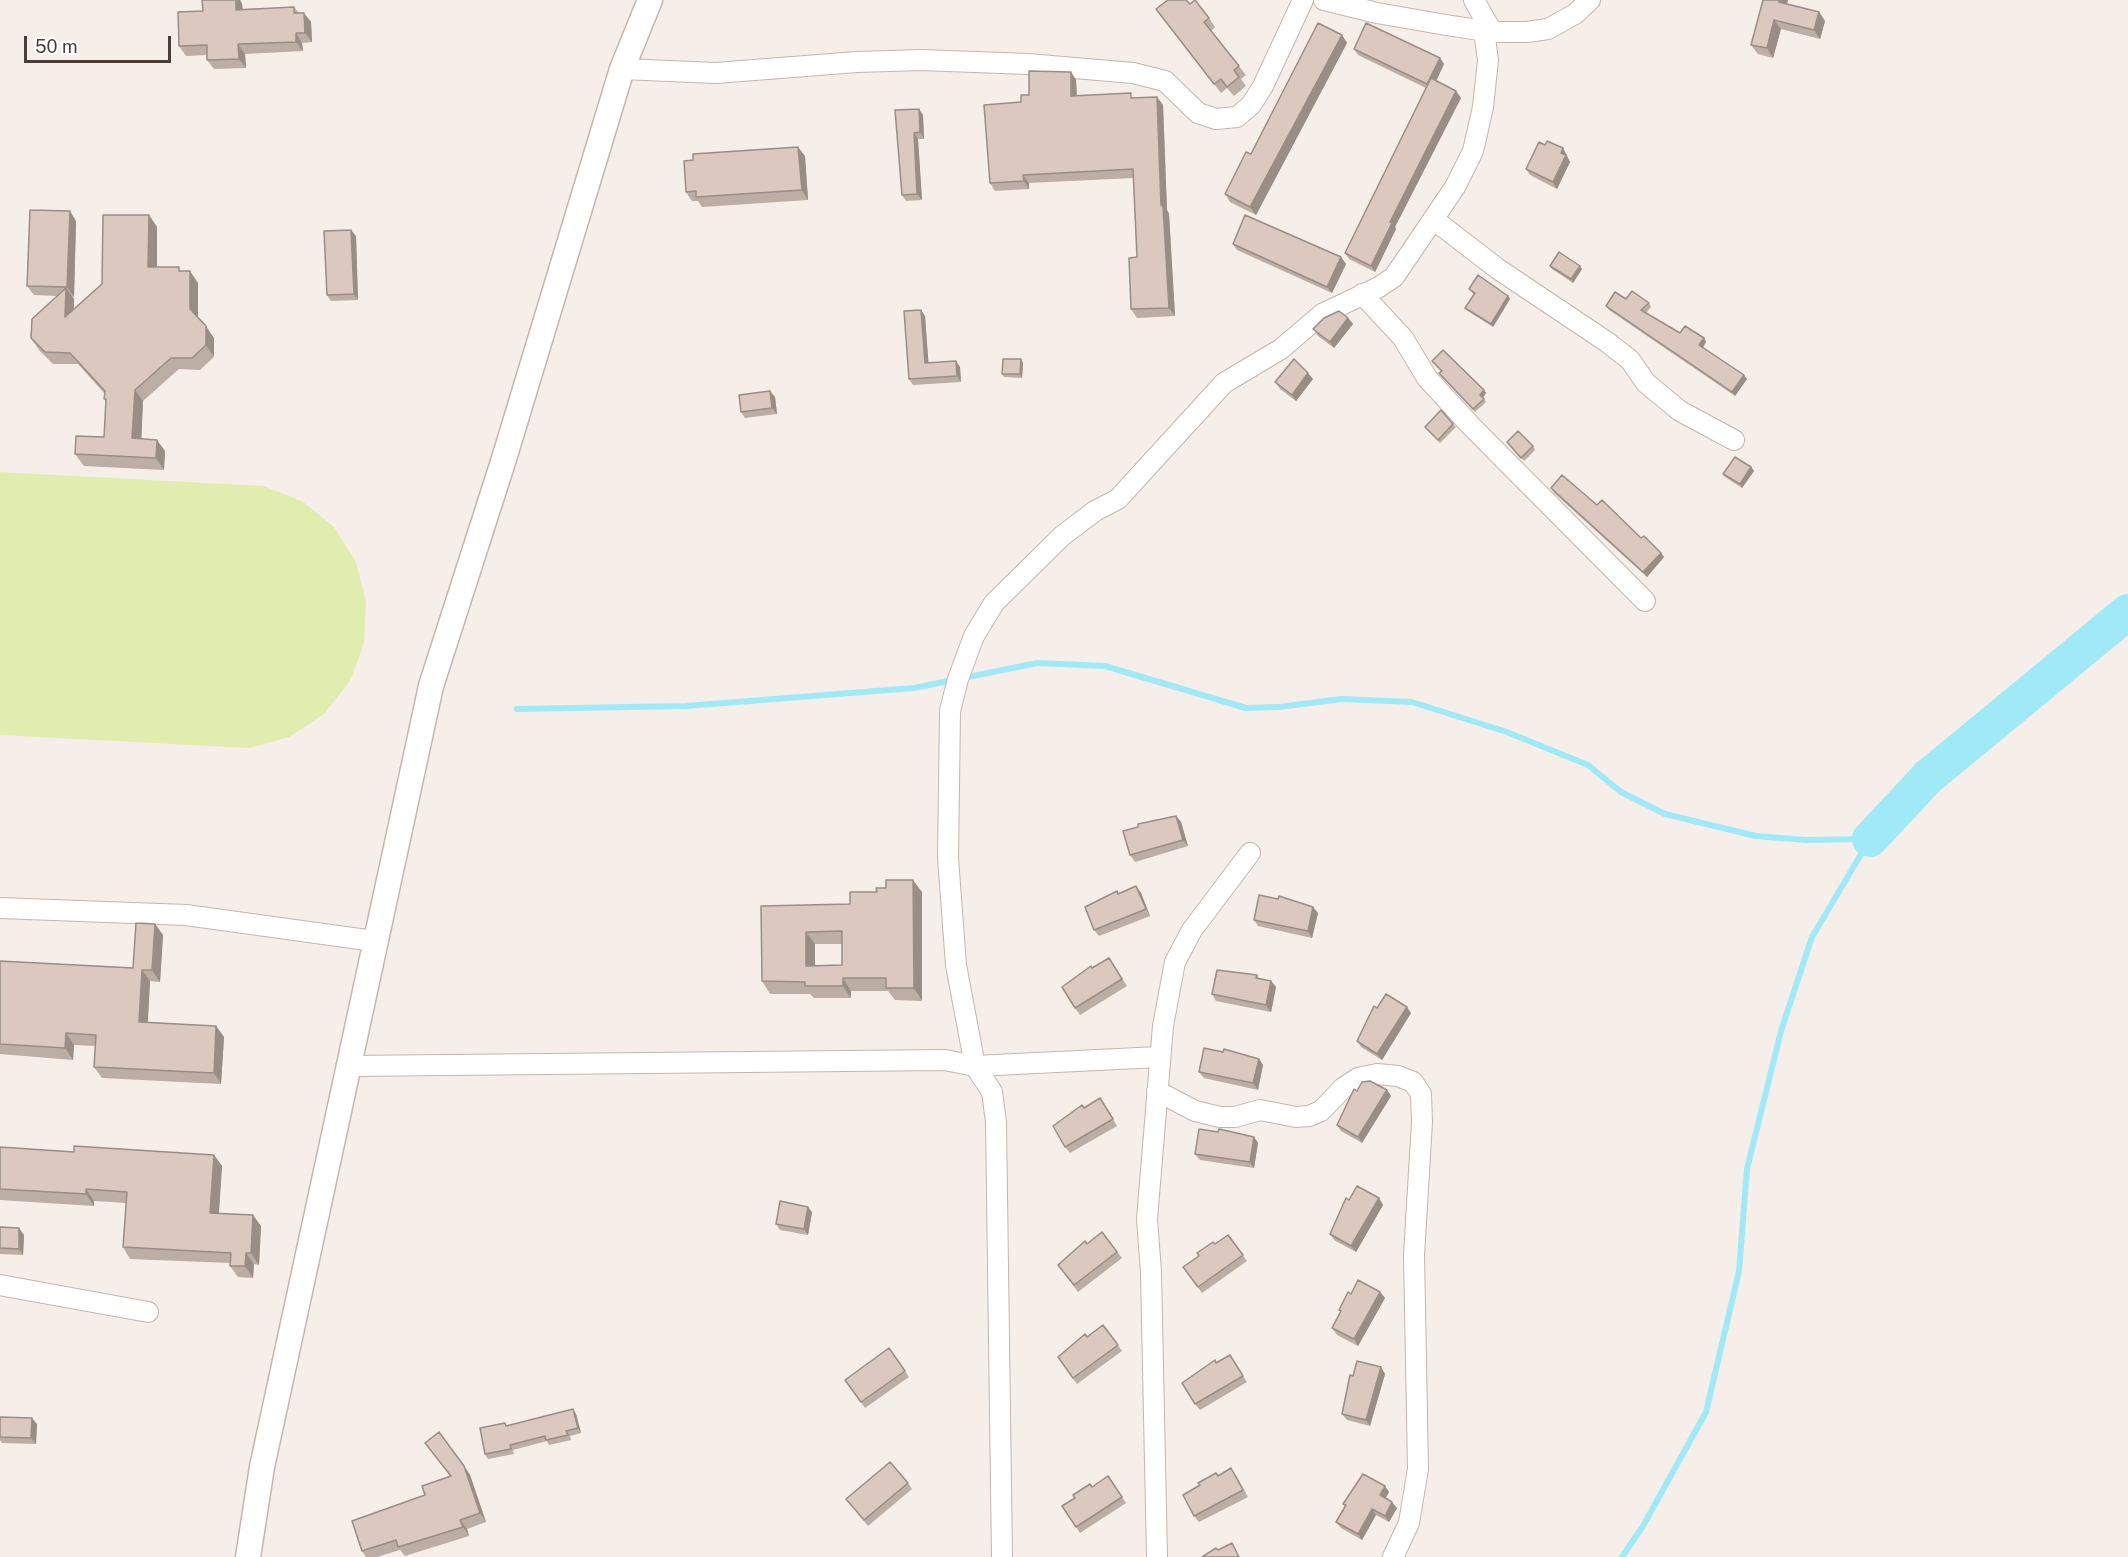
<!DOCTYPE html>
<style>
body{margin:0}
#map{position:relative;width:2128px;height:1557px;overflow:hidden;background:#f6eee8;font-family:"Public Sans",sans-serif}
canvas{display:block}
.scale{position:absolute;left:24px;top:36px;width:147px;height:27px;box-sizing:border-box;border:3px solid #4a3d36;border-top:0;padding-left:8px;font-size:18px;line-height:21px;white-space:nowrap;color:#4a3d36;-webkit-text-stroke:4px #fff;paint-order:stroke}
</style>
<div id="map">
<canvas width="2128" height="1557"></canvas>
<div class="scale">50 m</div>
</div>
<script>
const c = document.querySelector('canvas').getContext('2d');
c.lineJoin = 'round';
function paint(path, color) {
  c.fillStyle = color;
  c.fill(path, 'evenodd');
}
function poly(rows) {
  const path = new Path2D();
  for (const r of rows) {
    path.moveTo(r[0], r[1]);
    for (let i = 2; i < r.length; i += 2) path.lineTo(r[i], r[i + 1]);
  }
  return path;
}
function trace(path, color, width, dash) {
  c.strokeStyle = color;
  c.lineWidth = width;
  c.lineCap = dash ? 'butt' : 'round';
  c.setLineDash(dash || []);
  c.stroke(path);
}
const green = poly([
 [0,472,263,486,302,501,334,527,356,562,366,602,364,643,350,681,324,714,289,737,250,748,0,735]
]);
const stream = poly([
 [517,709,686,706,914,688,1037,663,1105,666,1246,708,1279,707,1341,699,1412,702,1507,732,1588,765,1621,792,1665,814,1756,836,1806,840,1870,839],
 [1622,1557,1643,1526,1706,1412,1739,1271,1747,1169,1781,1031,1812,937,1870,839]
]);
const river = poly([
 [1870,839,1928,777,2128,612]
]);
const minor = poly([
 [1324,0,1377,13,1446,25,1492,32,1527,32,1548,29,1575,14,1590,0],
 [1474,0,1492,32],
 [622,69,716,73,857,62,921,60,1028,64,1133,73,1165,81,1198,113,1216,119,1237,117,1251,105,1263,86,1303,0],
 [1433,219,1498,269,1607,342,1630,360,1646,383,1680,411,1734,440],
 [1362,294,1403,338,1427,378,1472,427,1645,601],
 [0,908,186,915,374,941],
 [1159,1057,975,1066,956,965,948,858,950,711,958,679,974,636,994,603,1062,536,1095,511,1118,499,1224,383,1281,349,1322,314,1379,287,1394,277,1455,187,1473,151,1483,107,1488,60,1484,31],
 [349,1066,945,1060,975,1066,992,1092,996,1122,1002,1557],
 [1157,1091,1195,1111,1220,1117,1235,1117,1260,1110,1296,1117,1309,1116,1321,1111,1343,1088,1358,1078,1377,1074,1398,1076,1413,1082,1421,1094,1422,1122,1414,1255,1418,1469,1409,1523,1393,1557],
 [0,1285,148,1312],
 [1157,1557,1151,1272,1147,1219,1163,1026,1175,962,1192,930,1250,853]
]);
const tertiary = poly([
 [248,1557,262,1467,431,686,503,462,622,69,650,0]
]);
const wall = poly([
 [202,0,240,0,242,4,243,9,294,7,299,13,311,22,312,42,302,43,303,51,245,54,246,68,214,69,207,60,207,55,186,56,179,46,203,11],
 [1763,0,1788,0,1787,4,1819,12,1825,21,1820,39,1781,29,1773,58,1758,54,1751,45],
 [1190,4,1209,18,1215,27,1211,31,1246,75,1241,79,1246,86,1234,96,1227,88,1221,93,1156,9],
 [1342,35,1347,43,1256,215,1230,202,1225,194,1251,154],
 [1354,49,1440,58,1444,64,1436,81,1456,91,1461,98,1395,227,1396,229,1375,272,1349,259,1345,253,1426,88,1358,55],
 [1071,72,1076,80,1077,96,1134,98,1163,105,1167,210,1169,214,1175,316,1137,318,1131,309,1137,257,1133,178,1029,183,1029,189,995,191,990,183,1021,102,1029,95],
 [895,110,923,115,924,139,918,139,922,200,906,201,902,195],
 [1545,145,1563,148,1570,162,1557,189,1530,175,1526,169],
 [805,156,808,200,702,207,698,201,692,201,686,192],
 [149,215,157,227,157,267,182,271,198,283,198,317,214,338,214,357,200,370,179,369,143,401,141,439,165,451,164,470,84,466,75,454,104,437,106,402,104,399,104,393,78,364,53,364,39,350,31,338,57,296,34,295,27,286,76,221,74,297,72,296,74,299,74,309,102,284],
 [356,236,358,300,331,301,327,295],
 [1233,244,1341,257,1346,264,1332,293,1237,250],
 [1550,266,1582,269,1573,283,1552,269],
 [1469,289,1508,296,1510,299,1493,327,1468,311,1465,308,1474,295],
 [1626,299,1649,303,1651,307,1646,313,1680,333,1704,338,1706,342,1703,347,1747,379,1735,396,1609,310,1606,306],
 [925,316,928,362,960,367,961,382,913,385,909,379],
 [1348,318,1353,324,1334,348,1318,336,1313,329],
 [1021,359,1023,363,1022,378,1004,377,1002,374],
 [1432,361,1484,390,1486,393,1483,398,1486,402,1475,412,1442,376,1439,373,1441,371],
 [1313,379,1296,401,1280,389,1275,382],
 [770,391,775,397,777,414,745,418,741,412],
 [1453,424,1456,427,1440,443,1425,427],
 [1507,442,1533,446,1535,450,1524,461],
 [1751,467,1754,471,1742,488,1725,477,1723,474],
 [1551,488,1597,505,1661,553,1664,557,1647,577,1554,493],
 [1176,816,1181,822,1188,846,1135,862,1130,855],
 [1136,886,1141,893,1150,916,1099,936,1094,930,1119,893],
 [922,892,922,1001,895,1000,888,991,851,991,851,998,814,998,810,994,770,994,762,981,761,906,850,904],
 [815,944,842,944,842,965,815,965],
 [1278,899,1313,907,1318,913,1312,938,1258,926,1254,920],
 [155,924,163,935,160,982,150,981,148,1022,216,1026,224,1037,221,1084,102,1078,94,1067,96,1046,74,1045,73,1060,0,1054,0,961,133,968],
 [1109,958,1127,986,1080,1015,1075,1008,1092,968],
 [1257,975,1259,979,1271,981,1276,987,1271,1012,1216,1001,1212,994],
 [1377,1008,1411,1013,1382,1060,1361,1047,1357,1041],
 [1259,1059,1263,1065,1258,1090,1204,1078,1199,1072],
 [1387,1090,1391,1096,1362,1143,1341,1131,1337,1125,1357,1091],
 [1100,1098,1117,1126,1070,1153,1065,1147,1084,1108],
 [1218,1132,1254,1137,1258,1143,1254,1168,1200,1160,1195,1154],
 [0,1147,74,1152,214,1155,222,1166,219,1213,261,1226,259,1265,254,1264,253,1278,238,1277,230,1266,230,1263,130,1259,123,1247,126,1203,94,1201,94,1206,0,1200],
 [1379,1198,1383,1205,1356,1252,1334,1240,1330,1234,1349,1200],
 [812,1212,808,1235,780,1230,776,1224],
 [0,1227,24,1235,23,1255,0,1254],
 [1102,1232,1122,1258,1078,1292,1058,1265],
 [1228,1235,1247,1261,1202,1293,1183,1267],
 [1380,1292,1385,1298,1358,1346,1337,1335,1332,1328,1341,1312,1339,1310,1351,1294],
 [1103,1325,1122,1351,1077,1384,1058,1357],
 [889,1348,909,1377,865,1408,845,1380],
 [1230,1355,1247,1382,1200,1410,1195,1404,1216,1363],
 [1381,1367,1385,1374,1370,1426,1347,1420,1342,1414,1353,1376],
 [573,1409,576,1414,581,1433,570,1436,571,1440,549,1445,547,1441,513,1450,514,1454,488,1459,485,1454,507,1426],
 [0,1417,37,1424,36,1444,2,1443,0,1440],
 [425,1443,464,1466,470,1475,486,1522,467,1529,469,1536,405,1556,400,1550,377,1557,366,1557,362,1551,425,1495,450,1476],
 [1236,1475,1248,1497,1199,1522,1194,1516,1218,1476],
 [1108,1476,1126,1503,1080,1533,1062,1506],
 [908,1483,912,1489,868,1526,846,1499],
 [1385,1486,1389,1492,1386,1498,1397,1508,1389,1522,1376,1515,1362,1540,1341,1528,1336,1522,1345,1507,1343,1504]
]);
const shadedWall = poly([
 [236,0,240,0,242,4,243,19,236,10],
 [1779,0,1788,0,1785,11,1779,2],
 [1819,12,1825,21,1820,39,1814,30],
 [304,13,311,22,312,42,305,33],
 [1774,20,1781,29,1773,58,1767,48],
 [296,33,302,43,303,51,296,42],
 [1342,35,1347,43,1256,215,1250,207],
 [238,44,245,54,246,68,239,59],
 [1440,58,1444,64,1432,90,1427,84],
 [1071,72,1076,80,1077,104,1071,96],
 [1456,91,1461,98,1395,227,1396,229,1375,272,1371,266,1390,222],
 [1157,97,1163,105,1167,210,1169,214,1175,316,1169,308,1161,205],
 [919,109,923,115,924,139,920,132],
 [914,133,918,139,922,200,917,194],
 [798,147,805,156,808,200,802,190],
 [1563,148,1570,162,1557,189,1553,182,1561,153],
 [1023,175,1029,183,1029,189,1024,181],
 [70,211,76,221,74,297,67,287],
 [149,215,157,227,157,279,148,267],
 [351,230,356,236,358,300,354,294],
 [1341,257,1346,264,1332,293,1327,287],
 [1580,266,1582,269,1573,283,1571,279],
 [190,271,198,283,198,321,190,309],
 [66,288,74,299,73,328,65,317],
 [1508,296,1510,299,1493,327,1491,324],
 [921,310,925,316,929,369,925,363],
 [1348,318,1353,324,1334,348,1330,342],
 [206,326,214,338,214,357,206,345],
 [1704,338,1706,342,1702,349,1699,345],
 [1021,359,1023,363,1022,378,1020,374],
 [956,361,960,367,961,382,957,376],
 [1308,373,1313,379,1296,401,1292,395],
 [1744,375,1747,379,1735,396,1732,392],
 [135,390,143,401,141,450,132,438],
 [1484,390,1486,393,1482,398,1480,395],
 [770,391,775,397,777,414,772,408],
 [157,440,165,451,164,470,156,458],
 [1751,467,1754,471,1742,488,1740,484],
 [1661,553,1664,557,1647,577,1643,572],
 [1176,816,1181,822,1188,846,1183,840],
 [913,880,922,892,922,1001,914,988],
 [1136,886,1141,893,1150,916,1146,909],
 [1313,907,1318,913,1312,938,1308,931],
 [155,924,163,935,160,982,152,970],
 [806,932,815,944,815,978,806,966],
 [142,970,150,981,147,1033,139,1022],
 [843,978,851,991,851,998,843,986],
 [1271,981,1276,987,1271,1012,1266,1005],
 [1407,1007,1411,1013,1382,1060,1377,1054],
 [216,1026,224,1037,221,1084,214,1073],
 [66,1033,74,1045,73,1060,65,1048],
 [1259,1059,1263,1065,1258,1090,1253,1083],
 [1387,1090,1391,1096,1362,1143,1358,1137],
 [1254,1137,1258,1143,1254,1168,1250,1162],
 [214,1155,222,1166,218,1224,210,1213],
 [86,1189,94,1201,94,1206,86,1194],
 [1379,1198,1383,1205,1356,1252,1351,1246],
 [808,1207,812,1212,808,1235,804,1229],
 [253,1215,261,1226,259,1265,251,1253],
 [19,1228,24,1235,23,1255,19,1249],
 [246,1253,254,1264,253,1278,245,1266],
 [1380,1292,1385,1298,1358,1346,1354,1339],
 [1381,1367,1385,1374,1370,1426,1366,1420],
 [573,1409,576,1414,581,1433,578,1428],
 [32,1418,37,1424,36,1444,31,1438],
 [464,1466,470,1475,486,1522,480,1513],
 [1385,1486,1389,1492,1384,1501,1380,1495],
 [1392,1502,1397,1508,1389,1522,1385,1516],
 [1372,1509,1376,1515,1362,1540,1358,1534],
 [460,1520,467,1529,469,1536,463,1527]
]);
const building = poly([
 [202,0,236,0,236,10,294,7,294,13,304,13,305,33,296,33,296,42,238,44,239,59,207,60,207,45,179,46,178,12,203,11,202,0],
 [1168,0,1186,0,1190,4,1195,0,1209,18,1204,22,1239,66,1234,70,1239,77,1227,87,1221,79,1214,84,1156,9,1168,0],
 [1763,0,1779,0,1779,2,1819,12,1814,30,1774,20,1767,48,1751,45,1763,0],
 [1318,23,1342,35,1250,207,1225,194,1246,152,1251,154,1318,23],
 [1366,23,1440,58,1427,84,1354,49,1366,23],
 [1029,71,1071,72,1071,96,1131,93,1131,98,1157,97,1161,205,1163,206,1169,308,1131,309,1129,258,1137,257,1133,169,1023,175,1024,181,990,183,984,105,1021,102,1021,95,1029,95,1029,71],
 [1431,78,1456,91,1390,222,1392,223,1371,266,1345,253,1431,78],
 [919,109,920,132,914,133,917,194,902,195,895,110,919,109],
 [1547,141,1563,148,1561,153,1566,155,1553,182,1526,169,1539,142,1545,145,1547,141],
 [798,147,802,190,696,197,696,191,686,192,684,161,693,160,693,154,798,147],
 [30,210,70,211,67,287,27,286,30,210],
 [103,215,149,215,148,267,179,267,179,271,190,271,190,309,206,326,206,345,192,358,171,358,135,390,132,438,157,440,156,458,75,454,76,436,104,437,106,399,104,399,105,391,70,353,45,352,31,338,32,319,66,288,65,317,102,284,103,215],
 [1245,215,1341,257,1327,287,1233,244,1245,215],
 [351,230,354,294,327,295,324,231,351,230],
 [1559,252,1580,266,1571,279,1550,266,1559,252],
 [1478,275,1508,296,1491,324,1465,308,1475,293,1469,289,1478,275],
 [1632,291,1649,303,1641,310,1680,333,1685,326,1704,338,1699,345,1744,375,1732,392,1606,306,1615,292,1626,299,1632,291],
 [921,310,925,363,956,361,957,376,909,379,904,311,921,310],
 [1339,311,1348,318,1330,342,1313,329,1324,318,1339,311],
 [1443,350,1484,390,1480,395,1484,399,1473,409,1439,373,1442,371,1432,361,1443,350],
 [1003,359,1021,359,1020,374,1002,374,1003,359],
 [1294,359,1308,373,1292,395,1275,382,1294,359],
 [770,391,772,408,741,412,739,395,770,391],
 [1441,410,1453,424,1438,440,1425,427,1441,410],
 [1518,431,1533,446,1521,458,1507,442,1518,431],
 [1735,457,1751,467,1740,484,1723,474,1735,457],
 [1562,475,1597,505,1602,500,1641,538,1644,536,1661,553,1643,572,1551,488,1562,475],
 [1176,816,1183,840,1130,855,1123,831,1138,827,1138,824,1176,816],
 [886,880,913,880,914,988,886,988,886,978,843,978,843,986,805,986,805,982,762,981,761,906,850,904,850,892,877,892,876,888,886,888,886,880],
 [842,931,842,965,806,966,806,932,842,931],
 [1136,886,1146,909,1094,930,1085,907,1117,891,1118,894,1136,886],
 [1259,895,1278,899,1279,896,1313,907,1308,931,1254,920,1259,895],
 [136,923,155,924,152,970,142,970,139,1022,216,1026,214,1073,94,1067,96,1035,66,1033,65,1048,0,1044,0,961,133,968,136,923],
 [1109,958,1122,979,1075,1008,1062,987,1091,966,1092,968,1109,958],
 [1217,970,1257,975,1256,978,1271,981,1266,1005,1212,994,1217,970],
 [1386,994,1407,1007,1377,1054,1357,1041,1374,1006,1377,1008,1386,994],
 [1204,1048,1223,1052,1224,1049,1259,1059,1253,1083,1199,1072,1204,1048],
 [1370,1081,1387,1090,1358,1137,1337,1125,1354,1089,1357,1091,1362,1082,1370,1081],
 [1100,1098,1113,1119,1065,1147,1053,1126,1082,1105,1084,1108,1100,1098],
 [1199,1129,1218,1132,1219,1129,1254,1137,1250,1162,1195,1154,1199,1129],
 [74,1146,214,1155,210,1213,253,1215,251,1253,246,1253,245,1266,230,1266,231,1253,123,1247,127,1192,86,1189,86,1194,0,1189,0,1147,74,1152,74,1146],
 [1357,1186,1379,1198,1351,1246,1330,1234,1346,1198,1349,1200,1357,1186],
 [780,1201,808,1207,804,1229,776,1224,780,1201],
 [0,1227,19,1228,19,1249,0,1248,0,1227],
 [1102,1232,1117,1252,1074,1285,1058,1265,1085,1241,1087,1244,1102,1232],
 [1228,1235,1243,1255,1198,1287,1183,1267,1199,1256,1197,1253,1213,1242,1215,1244,1228,1235],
 [1358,1280,1380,1292,1354,1339,1332,1328,1341,1311,1339,1310,1348,1292,1351,1294,1358,1280],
 [1103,1325,1118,1345,1073,1378,1058,1357,1085,1334,1087,1337,1103,1325],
 [889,1348,905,1371,861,1402,845,1380,889,1348],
 [1230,1355,1243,1376,1195,1404,1182,1383,1215,1360,1216,1363,1230,1355],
 [1357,1361,1381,1367,1366,1420,1342,1414,1350,1375,1353,1376,1357,1361],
 [573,1409,578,1428,566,1431,568,1435,546,1440,545,1436,510,1445,511,1449,485,1454,480,1428,505,1423,506,1426,573,1409],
 [0,1417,32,1418,31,1438,0,1437,0,1417],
 [439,1432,464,1466,480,1513,460,1520,463,1527,398,1547,396,1540,362,1551,352,1521,425,1495,422,1486,451,1476,425,1443,439,1432],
 [890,1462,908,1483,864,1520,846,1499,890,1462],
 [1231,1468,1243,1490,1194,1516,1183,1495,1200,1485,1198,1483,1216,1473,1218,1476,1231,1468],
 [1363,1474,1385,1486,1380,1495,1392,1502,1385,1516,1372,1509,1358,1534,1336,1522,1346,1505,1343,1504,1363,1474],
 [1108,1476,1122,1497,1076,1527,1062,1506,1075,1498,1073,1495,1090,1484,1092,1487,1108,1476],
 [1232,1543,1239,1557,1202,1557,1216,1548,1218,1550,1232,1543]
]);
paint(green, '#e1edae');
trace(stream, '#a0eaf7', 6);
trace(river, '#a0eaf7', 36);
trace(minor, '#c5b6ad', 22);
trace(tertiary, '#c5b6ad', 27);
trace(minor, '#fff', 20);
trace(tertiary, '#fff', 24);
paint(wall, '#bcada5');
paint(shadedWall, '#998d86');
paint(building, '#dbc9c0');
trace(building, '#998d86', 1.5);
</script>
